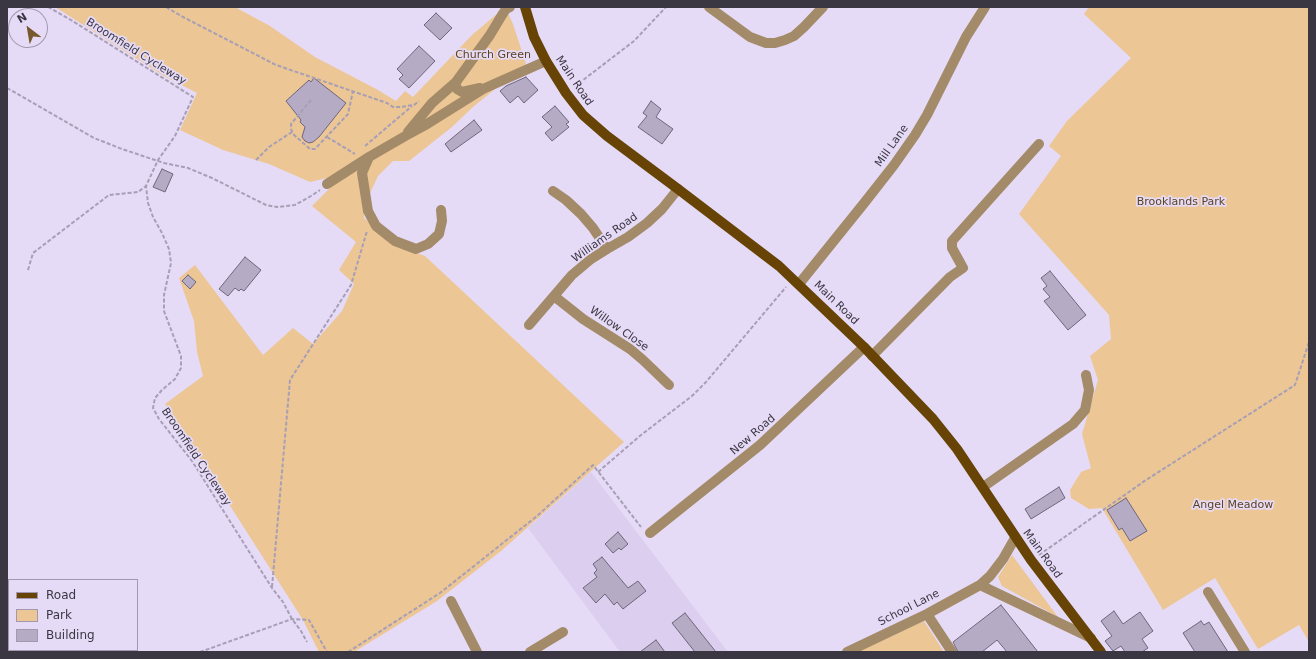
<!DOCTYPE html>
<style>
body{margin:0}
#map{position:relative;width:1316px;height:659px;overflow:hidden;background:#e6dbf7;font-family:"DejaVu Sans",sans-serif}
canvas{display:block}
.frame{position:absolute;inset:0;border:8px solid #3b3742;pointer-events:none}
.legend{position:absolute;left:8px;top:579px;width:130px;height:72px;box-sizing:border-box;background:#e6dbf7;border:1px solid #a299af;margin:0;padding:5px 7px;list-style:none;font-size:12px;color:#3b3742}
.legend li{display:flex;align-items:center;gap:8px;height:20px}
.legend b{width:20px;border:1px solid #a299af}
.north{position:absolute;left:8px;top:8px;width:40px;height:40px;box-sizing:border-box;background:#e6dbf7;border:1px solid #a299af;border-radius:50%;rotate:329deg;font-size:11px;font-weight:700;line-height:16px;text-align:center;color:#3b3742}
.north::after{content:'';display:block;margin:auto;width:14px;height:18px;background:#78592e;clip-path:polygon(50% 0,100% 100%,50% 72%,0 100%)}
</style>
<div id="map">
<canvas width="1316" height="659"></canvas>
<div class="frame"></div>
<ul class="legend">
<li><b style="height:5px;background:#674405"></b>Road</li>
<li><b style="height:11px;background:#ecc695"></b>Park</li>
<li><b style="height:11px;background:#b5abc5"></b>Building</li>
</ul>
<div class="north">N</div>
</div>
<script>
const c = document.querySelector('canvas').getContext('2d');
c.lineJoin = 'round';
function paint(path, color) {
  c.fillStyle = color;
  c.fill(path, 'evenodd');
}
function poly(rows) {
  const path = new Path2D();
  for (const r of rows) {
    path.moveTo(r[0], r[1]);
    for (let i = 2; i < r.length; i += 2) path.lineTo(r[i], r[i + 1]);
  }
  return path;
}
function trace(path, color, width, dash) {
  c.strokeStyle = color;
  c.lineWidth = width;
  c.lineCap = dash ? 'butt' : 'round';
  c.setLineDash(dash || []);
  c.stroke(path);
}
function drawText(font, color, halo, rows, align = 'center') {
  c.font = font + ' "DejaVu Sans",sans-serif';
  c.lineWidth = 3.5;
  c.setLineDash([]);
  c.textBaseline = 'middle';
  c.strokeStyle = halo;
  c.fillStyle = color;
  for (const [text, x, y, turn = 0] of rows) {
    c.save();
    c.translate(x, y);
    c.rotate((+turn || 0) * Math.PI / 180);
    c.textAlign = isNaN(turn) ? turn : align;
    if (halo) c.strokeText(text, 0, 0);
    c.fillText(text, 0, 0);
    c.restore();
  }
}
const built = poly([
 [591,472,728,652,620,652,528,528]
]);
const green = poly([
 [55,7,235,7,270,26,315,57,378,90,396,101,405,91,413,97,472,35,505,7,513,24,526,64,473,107,452,127,409,161,393,161,378,176,364,206,364,218,397,246,425,256,624,442,501,551,437,601,354,652,319,652,303,620,165,404,203,376,197,352,194,321,179,278,195,265,263,355,293,328,313,344,342,311,354,284,339,270,356,242,312,206,334,184,327,178,310,182,269,164,223,150,180,130,197,93,164,76],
 [1089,7,1309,7,1309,642,1299,625,1258,649,1215,578,1163,610,1102,508,1089,509,1071,498,1070,490,1081,472,1091,468,1082,434,1098,380,1090,356,1111,339,1109,315,1019,214,1061,156,1049,146,1067,121,1131,58,1084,14],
 [1012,555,1058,617,1002,586,998,577],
 [924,621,944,652,857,652]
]);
const building = poly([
 [436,13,452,28,440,40,424,25,436,13],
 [419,46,435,61,409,88,399,79,403,75,397,69,419,46],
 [526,77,538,90,524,103,518,96,510,103,500,91,506,86,526,77],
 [314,78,346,103,319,137,313,142,309,143,305,141,302,137,305,127,300,122,301,120,286,101,309,80,311,82,314,78],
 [651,101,661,109,656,117,673,129,662,144,638,127,647,116,643,113,651,101],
 [555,106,569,122,566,124,569,127,552,141,545,133,552,127,542,117,555,106],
 [474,120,482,130,451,152,445,144,474,120],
 [162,169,173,174,165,192,153,187,162,169],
 [245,257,261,270,244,291,241,289,239,291,235,288,228,296,219,289,245,257],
 [1050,271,1086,315,1068,330,1044,301,1050,297,1043,289,1047,286,1041,278,1050,271],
 [188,275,196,282,190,289,182,281,188,275],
 [1059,487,1065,498,1031,519,1025,509,1059,487],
 [1126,498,1147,531,1130,541,1122,528,1119,530,1107,510,1126,498],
 [618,532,628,544,621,550,619,548,613,553,605,544,618,532],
 [602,557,628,588,638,581,646,591,623,609,617,602,614,605,605,594,596,603,583,588,597,577,594,573,597,570,593,564,602,557],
 [1001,605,1038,652,1007,652,997,640,982,652,958,652,953,642,1001,605],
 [1114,611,1123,624,1140,612,1153,631,1142,639,1148,648,1142,652,1125,652,1121,646,1113,651,1105,641,1112,636,1101,621,1114,611],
 [685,613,716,652,695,652,672,623,685,613],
 [1201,621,1204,625,1209,622,1228,652,1195,652,1183,633,1201,621],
 [656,640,665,652,640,652,656,640]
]);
const path = poly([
 [48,7,71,20,193,97,175,136,158,160,146,186,148,203,153,217,162,233,169,249,171,263,164,295,164,311,181,356,181,368,175,379,162,390,155,398,153,408,159,419,192,461,272,588,283,602,292,619,301,631,307,642],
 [166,7,183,17,276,65,387,103,393,107,400,107,414,105,419,101],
 [574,87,634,41,666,7],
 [7,88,94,138,122,149,164,163,188,168,212,178,266,205,277,207,295,205,311,196,320,190],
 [311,100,291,124,291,129,293,134,310,149,315,149,348,114,353,91],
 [327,137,355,154],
 [365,146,412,106],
 [256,160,269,147,292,132],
 [28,270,33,253,109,195,138,192,146,186],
 [598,472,641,435,692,396,706,382,786,287],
 [1039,555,1146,480,1295,385,1309,342],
 [272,587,290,380,351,285,367,231],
 [200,652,292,619,309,620,327,652],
 [348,652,440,593,537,516,593,465,641,527]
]);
const minor = poly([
 [709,7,750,37,766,43,775,43,785,40,794,36,804,27,823,7],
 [456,82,456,86,457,89,462,92,480,88],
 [408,132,432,103,456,82,490,35,502,15,506,9,510,7],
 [369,157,362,173,368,211,376,226,395,241,416,249,428,244,439,234,442,221,441,210],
 [327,184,369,157,407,135,427,124,483,89,546,61],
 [553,191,566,200,581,214,593,228,607,249],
 [799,284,865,202,894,165,915,135,927,115,966,37,985,7],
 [554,296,583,319,630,349,643,360,669,385],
 [529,325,572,275,591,259,607,249,628,237,647,223,662,209,678,189],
 [872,356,950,277,963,268,952,248,952,241,1039,144],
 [983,487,1073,424,1085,410,1089,390,1086,375],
 [650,533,760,445,864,347],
 [980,585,1091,638],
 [1208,592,1245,652],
 [451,601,477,652],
 [927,614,952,652],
 [530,652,563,632],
 [847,652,927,614,980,585,990,576,1003,559,1015,538]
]);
const major = poly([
 [525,7,534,37,546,61,566,93,583,115,607,136,678,189,779,266,864,347,933,419,957,449,1031,560,1101,652]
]);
const streetNames = [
 ["Broomfield Cycleway",136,52,32],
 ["Main Road",574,81,56],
 ["Mill Lane",892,146,-55],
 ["Williams Road",605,238,-35],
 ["Main Road",836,303,44],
 ["Willow Close",619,329,35],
 ["New Road",753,435,-41],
 ["Broomfield Cycleway",196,457,56],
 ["Main Road",1042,554,54],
 ["School Lane",909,608,-27]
];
const parkNames = [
 ["Church Green",493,55],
 ["Brooklands Park",1181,202],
 ["Angel Meadow",1233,505]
];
paint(built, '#dbceef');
paint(green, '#ecc695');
paint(building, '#b5abc5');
trace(building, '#6f657d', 1);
trace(path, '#a79fb5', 2, [4, 2]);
trace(minor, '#a38a68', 10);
trace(major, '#674405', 10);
drawText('11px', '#3b3742', '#e6dbf7', streetNames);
drawText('11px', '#5c431f', '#e6dbf7', parkNames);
</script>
